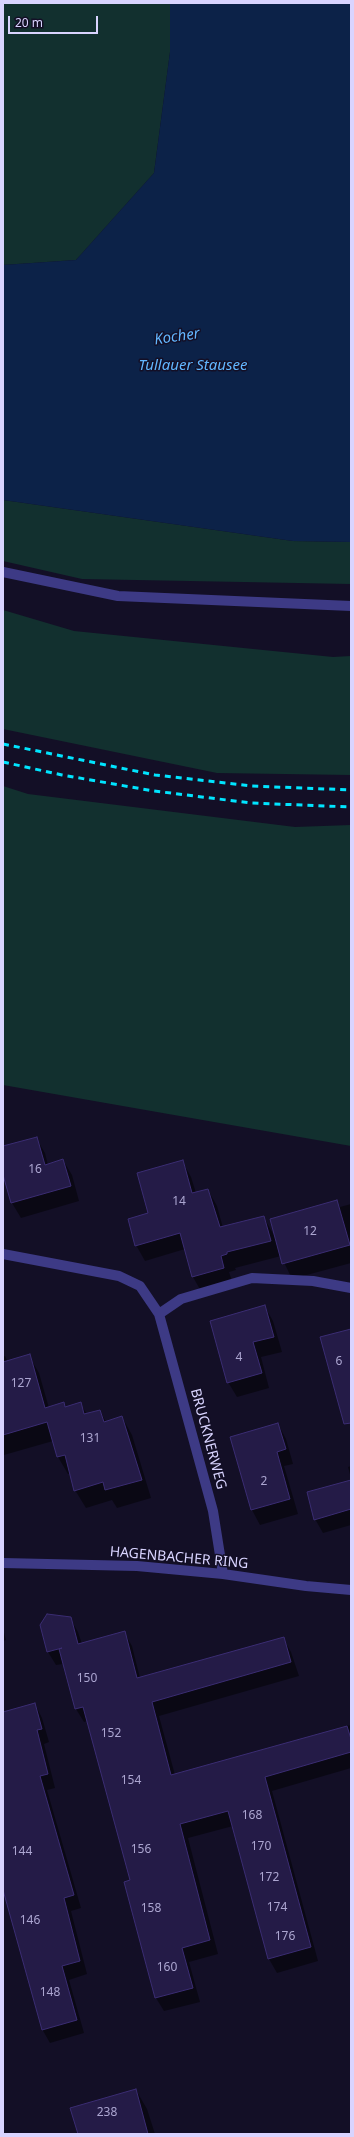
<!DOCTYPE html>
<style>
body{margin:0}
#map{position:relative;width:354px;height:2137px;overflow:hidden;background:#130f26;font-family:"Noto Sans",sans-serif}
canvas{display:block}
.frame{position:absolute;inset:0;border:4px solid #d9d4ff;pointer-events:none}
.scale{position:absolute;left:8px;top:16px;width:90px;height:18px;box-sizing:border-box;border:2px solid #d9d4ff;border-top:0;padding-left:5px;font-size:12px;line-height:14px;white-space:nowrap;color:#d9d4ff;-webkit-text-stroke:3px #130f26;paint-order:stroke}
</style>
<div id="map">
<canvas width="354" height="2137"></canvas>
<div class="frame"></div>
<div class="scale">20 m</div>
</div>
<script>
const c = document.querySelector('canvas').getContext('2d');
c.lineJoin = 'round';
function paint(path, color) {
  c.fillStyle = color;
  c.fill(path, 'evenodd');
}
function poly(rows) {
  const path = new Path2D();
  for (const r of rows) {
    path.moveTo(r[0], r[1]);
    for (let i = 2; i < r.length; i += 2) path.lineTo(r[i], r[i + 1]);
  }
  return path;
}
function trace(path, color, width, dash) {
  c.strokeStyle = color;
  c.lineWidth = width;
  c.lineCap = dash ? 'butt' : 'round';
  c.setLineDash(dash || []);
  c.stroke(path);
}
function drawText(font, color, halo, rows, align = 'center') {
  c.font = font + ' "Noto Sans",sans-serif';
  c.lineWidth = 3;
  c.setLineDash([]);
  c.textBaseline = 'middle';
  c.strokeStyle = halo;
  c.fillStyle = color;
  for (const [text, x, y, turn = 0] of rows) {
    c.save();
    c.translate(x, y);
    c.rotate((+turn || 0) * Math.PI / 180);
    c.textAlign = isNaN(turn) ? turn : align;
    if (halo) c.strokeText(text, 0, 0);
    c.fillText(text, 0, 0);
    c.restore();
  }
}
const green = poly([
 [3,3,170,3,170,52,154,173,76,260,3,265],
 [3,500,293,541,351,542,351,584,82,579,3,561],
 [3,610,74,631,333,657,351,656,351,775,217,773,3,729],
 [3,786,28,794,295,827,351,825,351,1146,3,1085]
]);
const water = poly([
 [170,3,351,3,351,542,293,541,3,500,3,265,76,260,154,173,170,52]
]);
const shadow = poly([
 [36,1138,45,1153,48,1165,63,1160,72,1175,79,1201,21,1218,12,1203,3,1171,3,1148],
 [182,1161,191,1177,196,1193,208,1190,217,1206,223,1228,264,1218,275,1237,337,1201,340,1207,351,1204,351,1263,292,1279,281,1256,235,1268,236,1270,229,1272,233,1284,202,1293,193,1277,185,1249,145,1261,136,1245,150,1214],
 [265,1307,273,1321,282,1352,261,1357,269,1388,237,1397,228,1382],
 [5,1356,8,1362,29,1356,39,1373,49,1408,63,1403,66,1408,80,1404,87,1414,100,1411,106,1422,122,1417,132,1435,151,1498,117,1508,112,1500,86,1508,75,1490,71,1474,68,1474,58,1457,53,1441,4,1455,3,1458,3,1357],
 [278,1424,286,1439,293,1464,284,1466,298,1514,260,1525,252,1510],
 [351,1466,351,1478,348,1467],
 [351,1481,351,1525,323,1533,315,1519],
 [70,1618,78,1632,82,1644,124,1632,132,1646,140,1678,283,1638,291,1652,299,1676,159,1716,175,1775,351,1725,351,1768,272,1791,318,1961,277,1973,269,1959,233,1826,188,1838,218,1954,189,1962,200,2002,164,2011,156,1998,125,1882,132,1880,88,1721,84,1722,76,1709,63,1664,56,1665,48,1652],
 [3,1629,6,1640,3,1641],
 [35,1704,42,1718,49,1742,44,1744,55,1788,47,1790,81,1908,71,1911,87,1974,69,1980,84,2033,50,2043,42,2029,3,1886,3,1713],
 [136,2090,147,2109,155,2134,79,2134]
]);
const building = poly([
 [37,1137,45,1165,63,1159,71,1186,11,1203,3,1175,3,1146,37,1137],
 [183,1160,192,1193,208,1189,220,1227,264,1216,271,1241,227,1252,227,1254,221,1256,224,1268,192,1277,180,1233,135,1246,128,1219,148,1213,137,1173,183,1160],
 [337,1200,350,1245,282,1264,270,1219,337,1200],
 [265,1305,274,1337,253,1342,262,1373,227,1383,210,1321,265,1305],
 [351,1329,351,1423,344,1424,320,1337,351,1329],
 [30,1354,45,1408,64,1402,65,1407,81,1402,84,1414,100,1410,104,1422,122,1416,142,1480,105,1490,103,1482,74,1491,65,1455,57,1457,47,1422,3,1435,3,1362,30,1354],
 [278,1423,286,1449,277,1452,290,1499,251,1510,230,1437,278,1423],
 [351,1480,351,1509,314,1520,307,1492,351,1480],
 [47,1614,71,1617,78,1644,125,1631,137,1678,284,1637,291,1662,152,1702,171,1775,347,1726,351,1739,351,1752,265,1777,311,1947,268,1959,228,1811,180,1824,210,1940,182,1948,193,1988,155,1998,124,1882,130,1880,83,1707,75,1709,59,1649,62,1648,47,1652,40,1625,47,1614],
 [35,1703,42,1729,37,1730,48,1774,40,1776,74,1895,64,1898,80,1961,62,1966,77,2020,42,2030,3,1890,3,1712,35,1703],
 [136,2089,148,2134,78,2134,70,2108,136,2089]
]);
const minor = poly([
 [3,572,118,596,351,606],
 [3,1254,119,1276,140,1286,159,1314,213,1511,223,1574],
 [159,1314,181,1299,252,1278,313,1281,351,1288],
 [3,1563,137,1566,223,1574,306,1586,351,1590]
]);
const rail = poly([
 [3,744,155,775,252,786,351,790],
 [3,762,62,775,154,791,251,803,351,807]
]);
const numberNames = [
 ["16",35,1170],
 ["14",179,1202],
 ["12",310,1232],
 ["4",239,1358],
 ["6",339,1362],
 ["127",21,1384],
 ["131",90,1439],
 ["2",264,1482],
 ["150",87,1679],
 ["152",111,1734],
 ["154",131,1781],
 ["168",252,1816],
 ["170",261,1847],
 ["156",141,1850],
 ["144",22,1852],
 ["172",269,1878],
 ["174",277,1908],
 ["158",151,1909],
 ["146",30,1921],
 ["176",285,1937],
 ["160",167,1968],
 ["148",50,1993],
 ["238",107,2113]
];
const streetNames = [
 ["BRUCKNERWEG",208,1439,75],
 ["HAGENBACHER RING",179,1558,5]
];
const waterNames = [
 ["Kocher",177,337,-8],
 ["Tullauer Stausee",193,366]
];
paint(green, '#12302f');
paint(water, '#0c2248');
paint(shadow, '#0007');
paint(building, '#241b47');
trace(building, '#3b2d73', 1);
trace(minor, '#3d3a85', 10);
trace(rail, '#00e5ff', 3, [6, 5]);
drawText('12px', '#aca6d1', null, numberNames);
drawText('14px', '#d9d4ff', '#130f26', streetNames);
drawText('italic 15px', '#62b6ff', '#130f26', waterNames);
</script>
